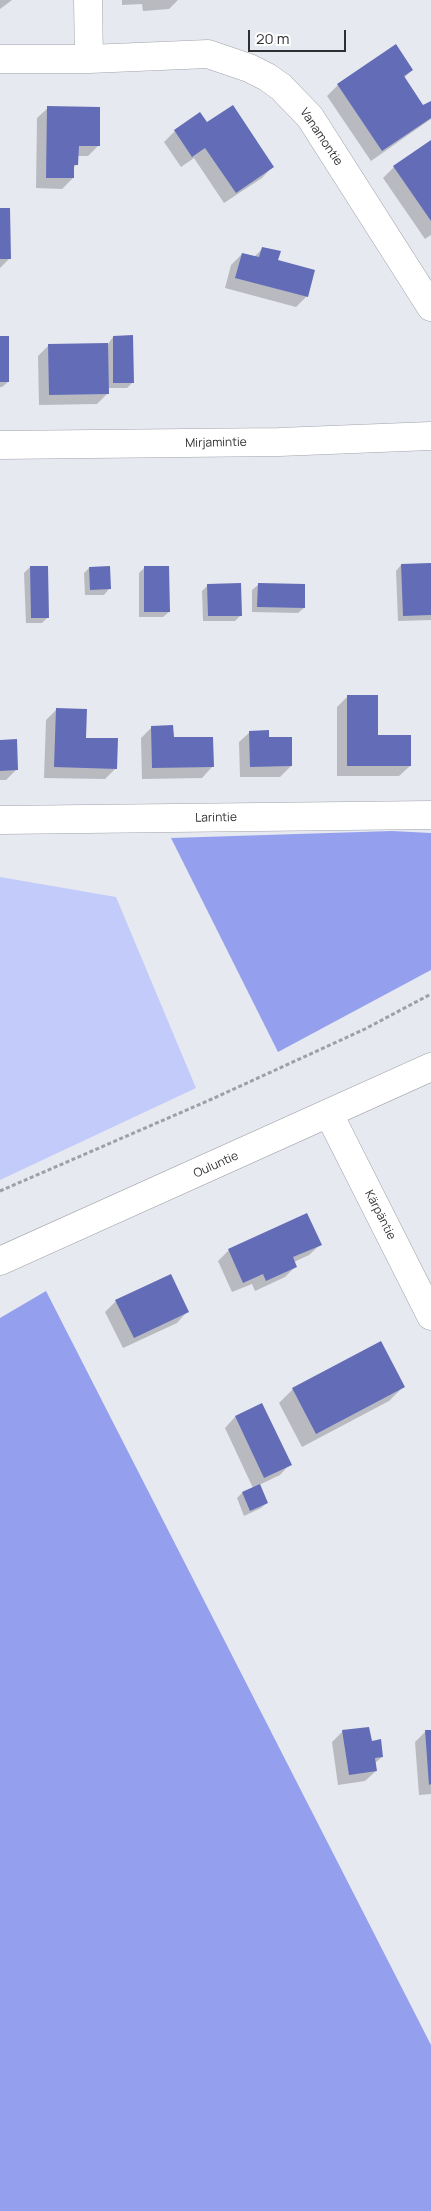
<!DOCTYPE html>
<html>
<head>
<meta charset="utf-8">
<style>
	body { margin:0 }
	#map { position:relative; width:431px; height:2211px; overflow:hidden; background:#e7e9f1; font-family:Manrope,sans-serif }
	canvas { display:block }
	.scale { position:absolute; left:248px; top:30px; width:98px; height:22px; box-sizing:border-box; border:2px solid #2f2f32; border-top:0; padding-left:6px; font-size:15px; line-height:18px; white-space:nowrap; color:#2f2f32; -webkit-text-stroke:4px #fff; paint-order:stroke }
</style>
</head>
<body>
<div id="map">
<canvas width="431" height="2211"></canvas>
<div class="scale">20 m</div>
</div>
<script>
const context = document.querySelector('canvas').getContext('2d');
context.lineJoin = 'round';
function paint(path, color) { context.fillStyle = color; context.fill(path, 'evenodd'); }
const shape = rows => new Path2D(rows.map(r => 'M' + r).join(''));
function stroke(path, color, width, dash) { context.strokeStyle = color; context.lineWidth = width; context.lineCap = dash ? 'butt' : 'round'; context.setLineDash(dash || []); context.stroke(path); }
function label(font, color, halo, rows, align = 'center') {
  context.font = font + ' Manrope,sans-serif'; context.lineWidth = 5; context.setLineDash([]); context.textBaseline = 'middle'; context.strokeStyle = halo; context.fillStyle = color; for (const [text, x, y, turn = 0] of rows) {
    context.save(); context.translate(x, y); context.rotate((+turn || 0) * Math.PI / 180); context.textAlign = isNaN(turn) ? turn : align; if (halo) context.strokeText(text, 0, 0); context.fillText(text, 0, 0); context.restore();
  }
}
const green = shape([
	[0,877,116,897,196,1088,0,1180]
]);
const forest = shape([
	[392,831,431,833,431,970,278,1052,171,838],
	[46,1291,431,2045,431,2211,0,2211,0,1318]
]);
const shadow = shape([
	[0,0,12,0,0,9],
	[122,0,178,0,169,9,143,11,142,4,122,5],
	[396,46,412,70,404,78,423,106,431,104,431,119,371,161,327,96,338,85],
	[48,108,98,146,88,156,77,156,77,164,73,168,73,178,62,189,36,188,37,118],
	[207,124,272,167,262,178,224,203,194,158,181,167,164,142,175,131],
	[431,142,431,235,425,239,383,178,394,167],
	[0,209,10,258,0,268],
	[263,248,307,296,296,307,225,288,231,265,242,254,254,257],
	[0,337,8,382,2,387,0,387],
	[113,337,133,382,127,388,108,388,108,393,97,404,39,405,38,356,49,345,108,344],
	[431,564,431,620,398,621,396,571,401,565],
	[30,567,48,617,42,623,26,623,24,573],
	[145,567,169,612,163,617,139,617,139,573],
	[89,568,109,589,104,595,85,595,84,573],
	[258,585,304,608,298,613,252,612,252,590],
	[207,586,241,615,235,621,203,621,202,591],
	[348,696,376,736,410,766,399,776,337,776,337,707],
	[56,710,116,768,105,779,44,778,46,720],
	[152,727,212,767,202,778,142,779,141,738],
	[250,732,267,739,291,766,280,777,240,777,239,742],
	[0,741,17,769,6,780,0,780],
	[320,1245,309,1255,294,1262,296,1266,285,1277,255,1291,252,1284,232,1292,218,1261,229,1250],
	[116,1301,187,1312,177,1323,123,1348,105,1312],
	[403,1387,389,1401,302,1447,279,1403,293,1389],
	[262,1404,290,1464,280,1475,259,1485,267,1503,261,1508,244,1516,237,1498,242,1493,253,1488,225,1428,235,1417],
	[343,1731,371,1742,382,1757,374,1764,376,1771,365,1781,338,1785,332,1742],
	[431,1731,431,1794,419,1795,415,1742,425,1732]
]);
const building = shape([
	[396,44,413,70,404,76,423,105,431,101,431,118,382,151,337,84],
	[233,105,274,167,236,193,205,148,192,157,174,130,200,112,207,122],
	[47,106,100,107,100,146,79,146,78,165,74,165,74,178,46,178],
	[431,140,431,221,393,166],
	[0,208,10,208,11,259,0,259],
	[262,247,281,251,278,260,315,270,308,297,235,278,242,253,259,257],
	[133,335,134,383,113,383,113,336],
	[0,336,9,336,9,382,0,382],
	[108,343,109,394,49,395,48,344],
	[431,563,431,615,403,616,401,564],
	[30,566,48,566,49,618,31,618],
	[110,566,111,589,90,590,89,567],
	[144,566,169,566,170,612,144,612],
	[241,583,242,616,208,616,207,584],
	[258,583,305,584,305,608,257,607],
	[347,695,378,695,378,735,411,735,411,766,347,766],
	[56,708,87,709,86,738,118,738,117,769,54,767],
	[173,725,174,737,213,737,214,767,152,768,151,726],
	[269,730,269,737,292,737,292,766,250,767,249,731],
	[17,739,18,770,0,771,0,740],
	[307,1213,322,1245,293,1257,297,1267,266,1281,263,1274,243,1283,228,1249],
	[171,1274,189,1312,134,1338,115,1300],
	[381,1341,405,1387,316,1434,292,1388],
	[262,1403,292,1465,264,1478,235,1416],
	[260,1484,268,1503,250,1511,242,1492],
	[369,1727,372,1741,381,1739,383,1757,375,1758,377,1771,349,1775,342,1730],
	[425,1730,431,1730,431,1784,429,1785]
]);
const path = shape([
	[0,1191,212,1099,365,1029,431,994]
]);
const minor = shape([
	[88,0,89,59],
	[0,59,89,59,208,54,249,68,267,77,281,87,310,117,431,307],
	[0,445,279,442,431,436],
	[0,820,431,815],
	[329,1114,431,1316]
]);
const major = shape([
	[0,1261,431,1067]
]);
const streetNames = [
	["Vanamontie",321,137,56],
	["Mirjamintie",216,443,-1],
	["Larintie",216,818,-1],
	["Ouluntie",216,1165,-24],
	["Kärpäntie",380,1215,63]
];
paint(green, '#c2cbf9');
paint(forest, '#94a0ee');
paint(shadow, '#0003');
paint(building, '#636cb6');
stroke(minor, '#a1a3aa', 29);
stroke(major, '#a1a3aa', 29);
stroke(path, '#9fa0a6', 3, [4, 2.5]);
stroke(minor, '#fff', 28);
stroke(major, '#fff', 28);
label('12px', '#2f2f32', '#fff', streetNames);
</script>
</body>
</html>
